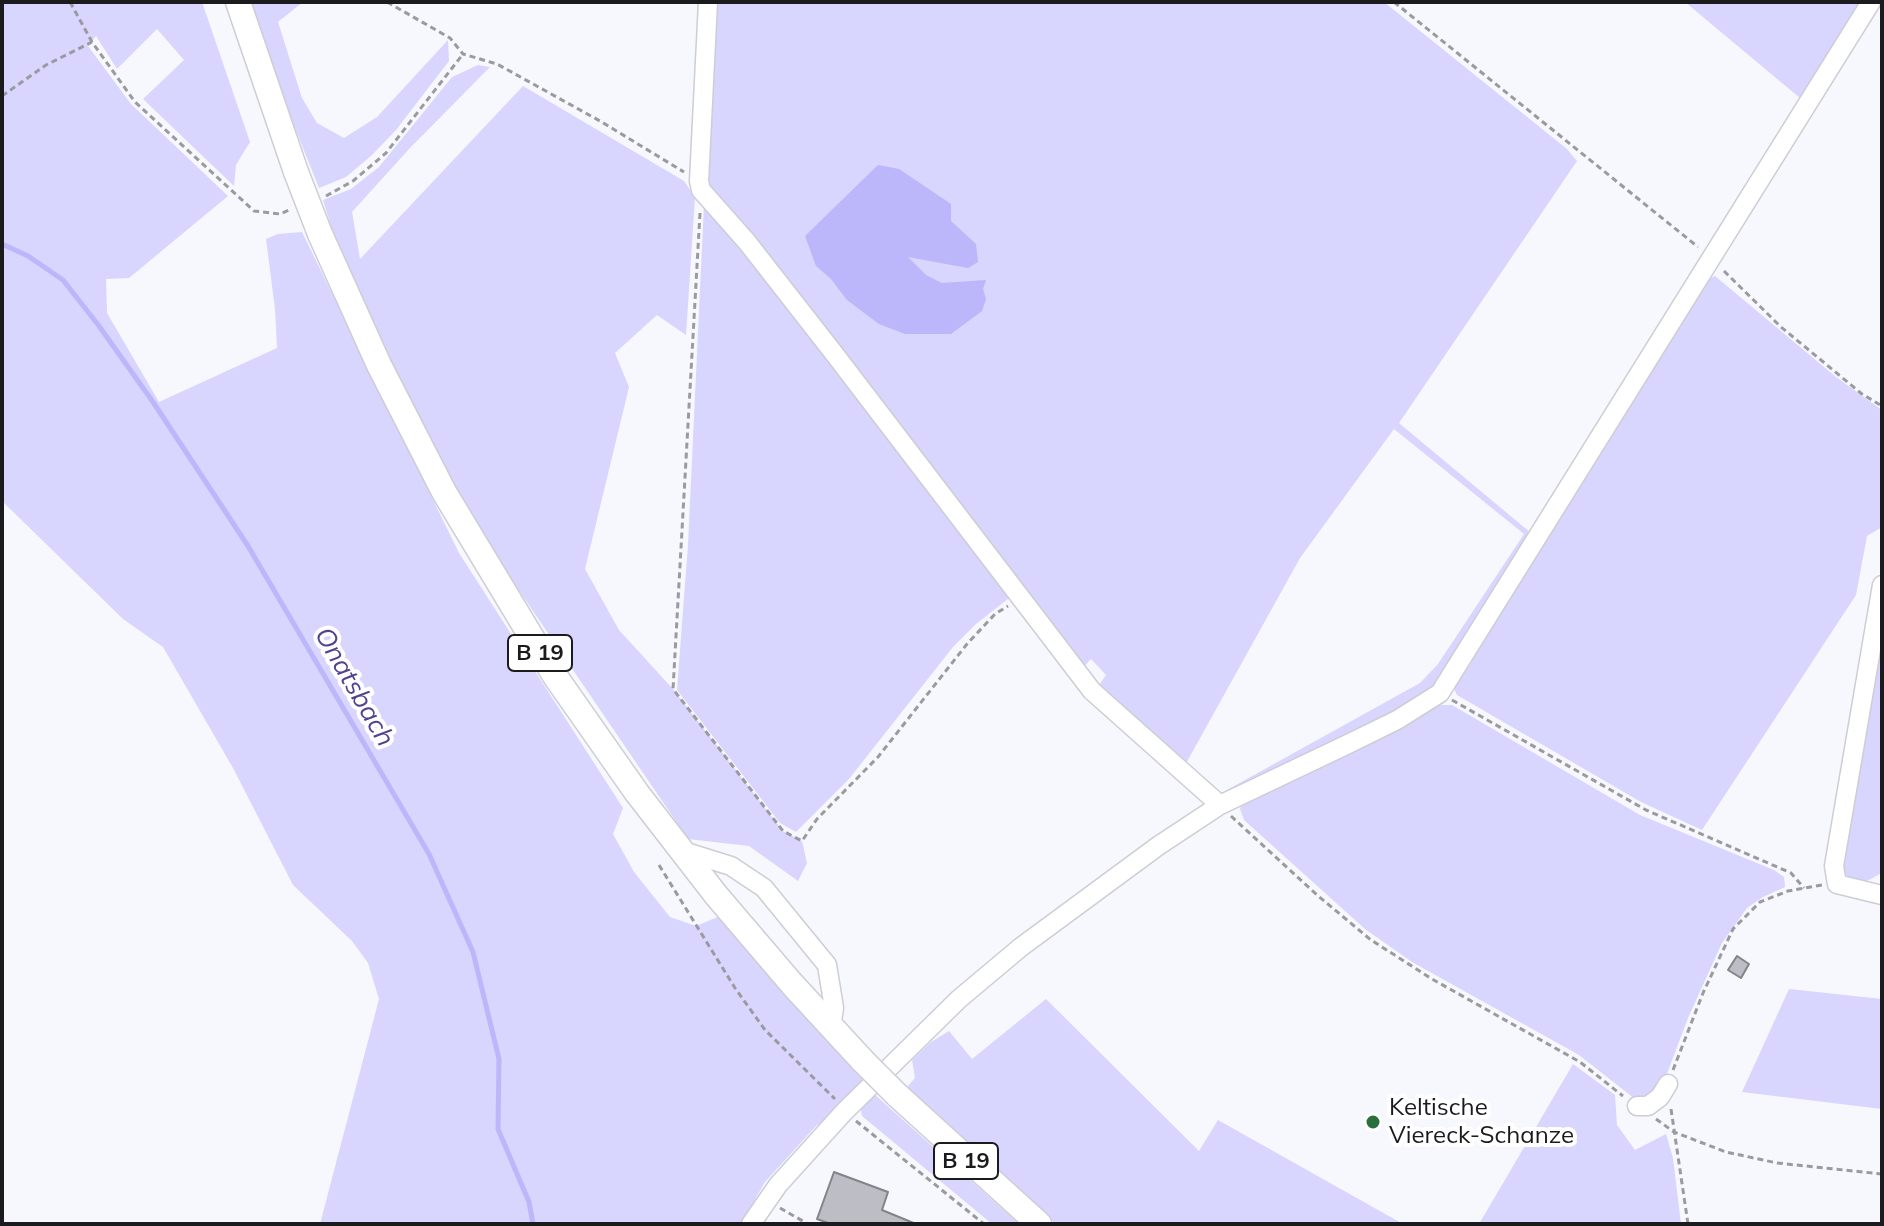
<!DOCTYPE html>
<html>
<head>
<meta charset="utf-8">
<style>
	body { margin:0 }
	#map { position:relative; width:1884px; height:1226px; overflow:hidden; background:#f7f7fe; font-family:Mulish,sans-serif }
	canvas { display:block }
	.frame { position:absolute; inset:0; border:4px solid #1b1b1e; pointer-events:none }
</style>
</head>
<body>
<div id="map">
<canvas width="1884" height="1226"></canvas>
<div class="frame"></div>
</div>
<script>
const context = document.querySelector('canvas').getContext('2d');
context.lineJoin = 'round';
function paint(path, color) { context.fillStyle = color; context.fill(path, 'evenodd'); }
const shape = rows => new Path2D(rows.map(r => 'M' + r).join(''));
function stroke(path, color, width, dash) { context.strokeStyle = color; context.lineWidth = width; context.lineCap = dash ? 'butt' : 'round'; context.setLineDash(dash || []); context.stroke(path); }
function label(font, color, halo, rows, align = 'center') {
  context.font = font + ' Mulish,sans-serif'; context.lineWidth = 8; context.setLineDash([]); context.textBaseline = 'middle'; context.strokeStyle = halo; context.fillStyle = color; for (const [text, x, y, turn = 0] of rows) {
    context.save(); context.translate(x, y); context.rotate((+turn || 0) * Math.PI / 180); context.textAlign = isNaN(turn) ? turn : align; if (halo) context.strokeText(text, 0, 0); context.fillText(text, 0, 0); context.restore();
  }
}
const green = shape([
	[2,2,202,2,250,142,236,165,234,186,143,99,184,60,157,29,117,69,96,36,88,46,131,104,228,196,129,278,106,279,107,313,159,402,277,348,275,309,266,239,278,234,302,232,459,553,623,808,613,834,634,872,670,917,696,926,720,916,870,1083,844,1112,817,1125,765,1182,741,1224,320,1224,379,999,368,963,352,941,293,885,233,768,163,647,123,619,2,501],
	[251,2,303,2,278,22,302,98,317,123,344,138,377,117,448,40,449,61,396,130,372,155,346,177,319,188,293,123],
	[712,2,1384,2,1567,149,1577,161,1399,423,1531,533,1442,677,1421,698,1230,795,1218,795,1420,683,1438,664,1524,534,1394,429,1300,558,1184,767,1097,688,1106,675,1091,659,1081,670,704,183],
	[1685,2,1861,2,1800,98],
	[478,65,490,67,410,148,352,212,360,259,523,86,684,181,695,197,686,335,657,315,615,353,629,387,585,569,619,630,673,689,783,831,802,841,807,863,798,881,749,846,688,839,484,539,413,408,364,310,335,239,323,200,351,189,379,167,452,77],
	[704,204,908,457,1013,595,976,624,953,647,849,779,796,832,780,823,677,690,688,545],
	[1715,276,1836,377,1882,410,1882,527,1867,536,1856,595,1702,830,1641,802,1457,695,1453,687,1472,662,1474,646,1704,281],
	[1882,611,1882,873,1865,882,1848,878,1839,859],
	[1431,705,1452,705,1640,815,1774,870,1784,877,1785,887,1763,897,1747,908,1722,943,1688,1018,1665,1079,1654,1096,1635,1099,1579,1055,1412,962,1365,929,1244,820,1240,809,1244,800],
	[1789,989,1882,999,1882,1109,1742,1092],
	[1046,999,1199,1151,1218,1120,1403,1224,1056,1224,1001,1178,907,1087,915,1078,912,1060,931,1042,949,1031,972,1059],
	[1573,1064,1615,1095,1617,1125,1635,1150,1666,1134,1673,1158,1681,1224,1479,1224],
	[873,1093,1019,1224,992,1224,862,1116,860,1105]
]);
const water = shape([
	[878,165,899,169,951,204,951,221,976,244,978,262,968,268,908,257,926,275,942,283,986,280,983,289,986,299,982,311,951,334,905,334,879,324,847,300,831,279,816,266,805,236]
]);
const stream = shape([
	[2,244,28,256,63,280,99,326,153,402,248,546,429,854,473,952,499,1059,498,1129,529,1202,533,1224]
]);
const building = shape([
	[1737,956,1749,964,1741,978,1728,970,1737,956],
	[834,1172,888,1192,882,1210,916,1224,831,1224,817,1219,834,1172]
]);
const path = shape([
	[70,2,92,42,135,102,254,211,280,214,289,210],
	[387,2,450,38,463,54,497,64,600,121,684,172],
	[1394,2,1698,247],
	[2,96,46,65,92,42],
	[326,196,353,181,386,153,463,54],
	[700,213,673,689,783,831,802,841,817,819,878,757,967,644,995,614,1008,606],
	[1724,271,1781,327,1862,394,1882,406],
	[1452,700,1646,810,1791,873,1804,888],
	[1231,816,1317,895,1371,940,1432,979,1580,1062,1623,1096],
	[659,865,735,988,765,1030,835,1099],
	[1673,1070,1703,993,1733,929,1760,902,1788,891,1822,885],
	[1671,1109,1688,1224],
	[1656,1119,1674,1132,1726,1152,1777,1163,1882,1174],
	[856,1121,984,1224],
	[780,1208,808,1224]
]);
const minor = shape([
	[708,2,699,181,701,190,747,242,836,356,1092,691,1220,805],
	[1882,585,1834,866,1837,884,1882,895],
	[680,850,731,866,764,888,827,965,834,1008,831,1028],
	[1637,1106,1648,1106,1660,1097,1668,1084],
	[751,1224,778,1185,844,1112,959,999,1021,947,1158,846,1220,805,1346,745,1397,720,1440,693,1871,2]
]);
const major = shape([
	[238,2,296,172],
	[320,234,379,365,444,492,555,676,637,793,716,895,792,984,863,1061],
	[897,1095,1039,1224]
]);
const majorBridge = shape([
	[296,172,320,234],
	[863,1061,897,1095]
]);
const markers = [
	[1373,1122,8,"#2a703c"]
];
const shields = [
	[540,653,64],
	[966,1161,64]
];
const shieldNames = [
	["B 19",540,653],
	["B 19",966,1161]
];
const poiNames = [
	["Keltische",1389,1108],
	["Viereck-Schanze",1389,1136]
];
const waterNames = [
	["Onatsbach",354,687,60]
];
paint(green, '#d8d5fe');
paint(water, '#bcb6fa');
stroke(stream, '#bcb6fa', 5);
paint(building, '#bdbdc5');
stroke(building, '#83838a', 2);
stroke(minor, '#cdcdd5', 21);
stroke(major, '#cdcdd5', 27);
stroke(path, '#9a9a9f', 3, [6, 4]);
stroke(minor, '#fff', 18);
stroke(major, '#fff', 24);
stroke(majorBridge, '#cdcdd5', 27, []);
stroke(majorBridge, '#fff', 24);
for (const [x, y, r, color] of markers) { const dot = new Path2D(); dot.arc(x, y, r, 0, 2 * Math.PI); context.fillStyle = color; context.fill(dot); stroke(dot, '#fff', 3); }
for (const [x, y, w] of shields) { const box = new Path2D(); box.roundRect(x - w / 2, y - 18, w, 36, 6); context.fillStyle = '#fff'; context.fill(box); stroke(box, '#1b1b1e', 2); }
label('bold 22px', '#1b1b1e', null, shieldNames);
label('24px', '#1b1b1e', '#fff', poiNames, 'left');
label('italic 26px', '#514292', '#fff', waterNames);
</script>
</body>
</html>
